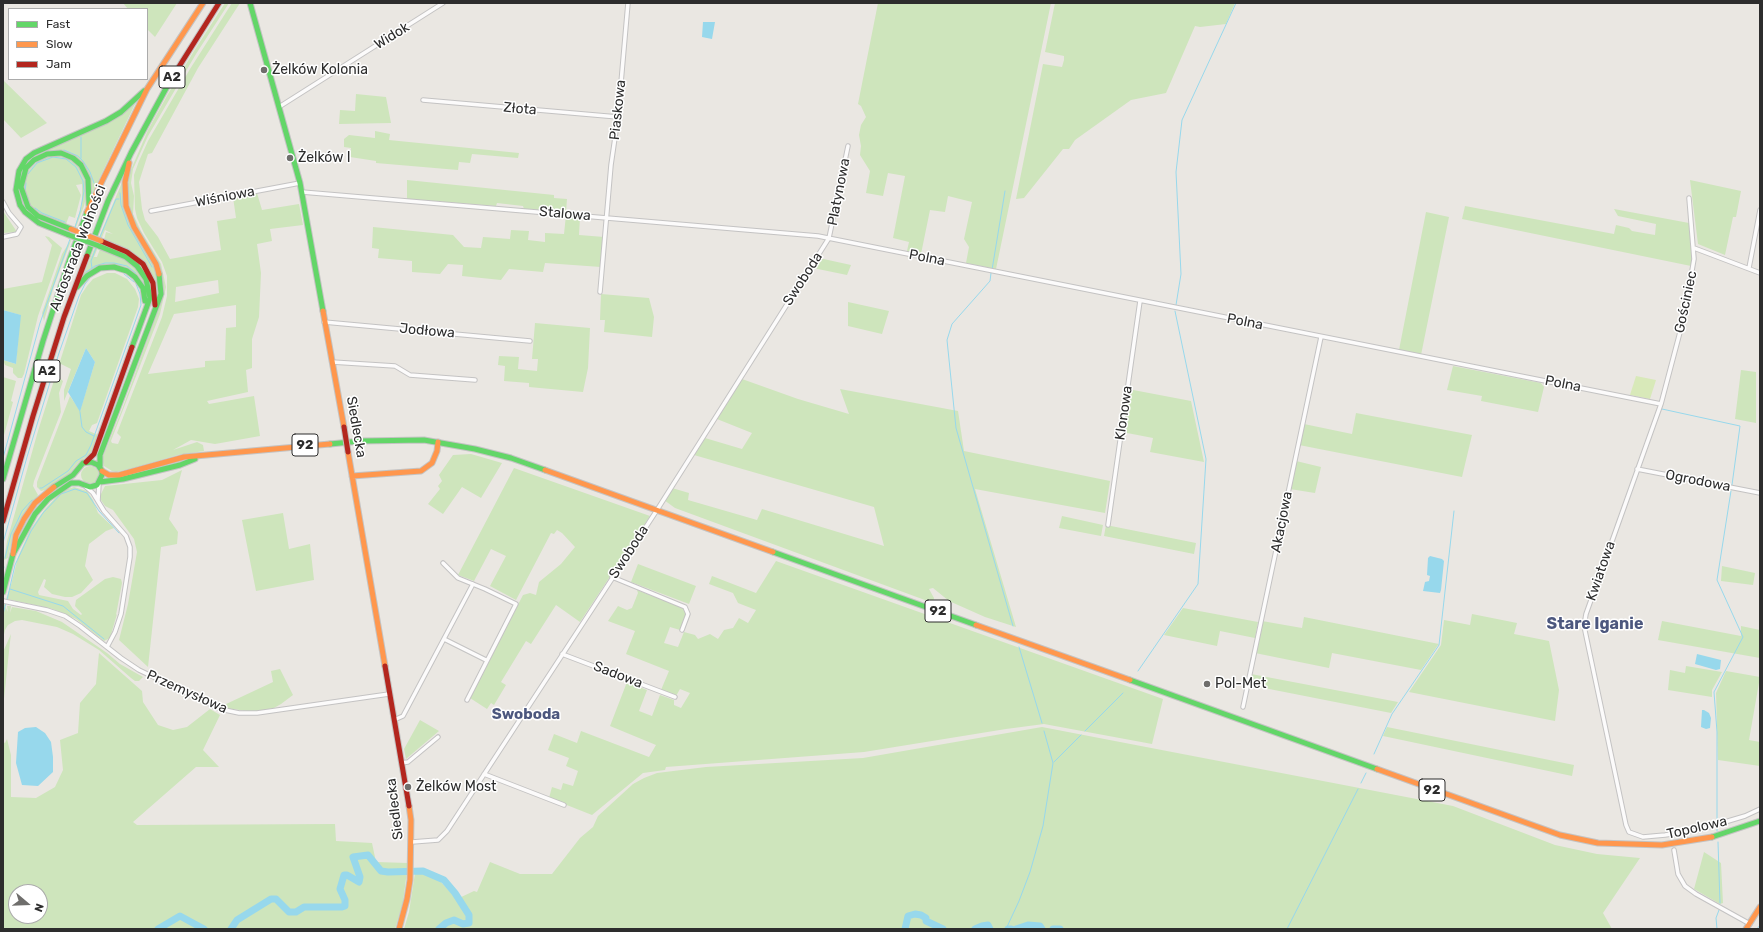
<!DOCTYPE html>
<html>
<head>
<meta charset="utf-8">
<style>
	body { margin:0 }
	#map { position:relative; width:1763px; height:932px; overflow:hidden; background:#eae7e2; font-family:Rubik,sans-serif }
	canvas { display:block }
	.frame { position:absolute; inset:0; border:4px solid #2d2d2d; pointer-events:none }
	.legend { position:absolute; left:8px; top:8px; width:140px; height:72px; box-sizing:border-box; background:#fff; border:1px solid #ababab; margin:0; padding:5px 7px; list-style:none; font-size:12px; color:#2d2d2d }
	.legend li { display:flex; align-items:center; gap:8px; height:20px }
	.legend b { width:20px; border:1px solid #ababab }
	.north { position:absolute; left:8px; top:884px; width:40px; height:40px; box-sizing:border-box; background:#fff; border:1px solid #ababab; border-radius:50%; rotate:109deg; font-size:11px; font-weight:700; line-height:16px; text-align:center; color:#2d2d2d }
	.north::after { content:''; display:block; margin:auto; width:14px; height:18px; background:#6f6e6c; clip-path:polygon(50% 0,100% 100%,50% 72%,0 100%) }
</style>
</head>
<body>
<div id="map">
<canvas width="1763" height="932"></canvas>
<div class="frame"></div>
<ul class="legend">
<li><b style="height:5px;background:#63d668"></b>Fast</li>
<li><b style="height:5px;background:#ff974d"></b>Slow</li>
<li><b style="height:5px;background:#b3261e"></b>Jam</li>
</ul>
<div class="north">N</div>
</div>
<script>
const context = document.querySelector('canvas').getContext('2d');
context.lineJoin = 'round';
function paint(path, color) { context.fillStyle = color; context.fill(path, 'evenodd'); }
const shape = rows => new Path2D(rows.map(r => 'M' + r).join(''));
function stroke(path, color, width, dash) { context.strokeStyle = color; context.lineWidth = width; context.lineCap = dash ? 'butt' : 'round'; context.setLineDash(dash || []); context.stroke(path); }
function label(font, color, halo, rows, align = 'center') {
  context.font = font + ' Rubik,sans-serif'; context.lineWidth = 3; context.setLineDash([]); context.textBaseline = 'middle'; context.strokeStyle = halo; context.fillStyle = color; for (const [text, x, y, turn = 0] of rows) {
    context.save(); context.translate(x, y); context.rotate((+turn || 0) * Math.PI / 180); context.textAlign = isNaN(turn) ? turn : align; if (halo) context.strokeText(text, 0, 0); context.fillText(text, 0, 0); context.restore();
  }
}
const green = shape([
	[123,3,177,3,155,37,147,29,147,9,128,9],
	[225,3,229,3,196,54,148,136,133,169,131,183,134,196,133,214,141,231,161,264,166,287,160,314,111,441,112,443,118,444,121,437,117,433,162,317,167,296,167,276,162,262,144,233,137,218,135,209,134,175,139,161,148,141,190,69,232,3,240,3,198,68,152,153,148,154,139,182,142,209,145,220,158,237,170,259,221,250,217,221,236,218,233,197,257,193,262,210,299,204,303,225,270,229,272,241,257,244,261,273,259,317,252,339,252,368,246,370,248,392,207,401,209,404,254,396,260,436,215,444,191,440,173,450,197,442,203,445,204,451,178,455,133,468,116,472,112,471,104,466,102,459,123,407,164,294,161,270,157,260,136,226,130,209,127,191,130,172,148,130,168,94,194,51],
	[218,280,219,293,175,302,176,287],
	[236,305,236,327,226,328,225,360,205,361,205,367,148,374,174,314],
	[878,3,1051,3,996,269,966,263,969,247,964,239,972,202,948,196,945,212,930,210,921,254,907,251,909,242,893,238,905,176,888,173,883,196,866,193,870,171,860,155,861,146,859,135,861,125,866,117,861,106,858,104],
	[1055,3,1235,3,1226,24,1200,27,1195,26,1166,93,1131,100,1075,140,1069,149,1063,149,1024,198,1016,199,1043,64,1062,67,1064,60,1064,56,1045,52],
	[3,80,47,123,21,138,3,119],
	[356,94,386,97,391,123,339,124,340,110,355,111],
	[136,102,91,196,78,159,41,153,31,158],
	[375,131,390,134,389,140,519,153,518,158,472,154,470,163,459,162,458,170,376,163,376,161,350,157,351,148,344,147,344,139,349,135,375,138],
	[56,155,69,159,79,167,86,183,86,197,84,206,54,286,44,321,42,313,62,254,70,241,82,204,82,184,76,185,81,195,75,218,69,216,66,224,41,215,29,204,23,187,29,170,41,158],
	[125,175,123,194,157,274,157,297,155,282,104,240,106,232,113,234,105,230,94,257,97,257,100,249,125,260,140,273,145,285,144,287,116,265,82,278],
	[407,180,554,195,554,198,567,199,566,212,524,209,523,206,497,203,496,206,407,199],
	[1690,180,1741,191,1736,217,1733,217,1725,255,1698,244],
	[1465,206,1614,234,1616,225,1629,228,1632,231,1655,235,1656,224,1618,216,1614,209,1689,223,1693,256,1691,266,1462,219],
	[3,211,17,232,3,233],
	[1426,212,1449,217,1421,355,1399,350],
	[566,215,580,217,579,235,604,237,601,267,545,263,543,272,509,269,501,280,462,276,463,265,448,264,440,274,412,272,412,261,378,258,379,249,372,248,373,227,453,235,464,247,481,248,483,237,510,239,511,230,529,231,528,240,545,242,545,233,564,234],
	[45,236,49,237,62,248,38,316,24,374,22,378,18,378,13,373,13,368,5,365,3,360,16,364,20,315,3,310,3,289,42,282,52,245],
	[819,258,851,265,847,275,813,268],
	[107,273,115,273,127,279,135,289,139,299,138,307,97,423,92,425,89,431,98,435,90,454,78,463,70,473,45,490,41,491,37,487,37,482,70,396,80,411,95,362,86,348,64,401,64,390,71,369,61,364,56,375,63,381,59,393,61,412,34,481,33,486,38,495,13,536,8,558,4,560,7,541,38,431,81,295,87,286,93,279],
	[601,294,649,298,654,317,652,337,604,332,605,320,600,320],
	[848,302,889,311,882,334,848,326],
	[535,323,590,328,588,368,583,392,529,387,529,383,504,381,505,366,498,365,499,356,519,357,518,369,537,371,538,359,532,359],
	[1453,366,1541,383,1544,387,1538,412,1481,401,1482,396,1447,390],
	[1741,370,1756,372,1756,423,1735,419],
	[3,377,16,381,11,401,13,402,3,439],
	[742,379,798,399,849,414,840,389,958,411,964,451,1110,481,1105,513,975,489,1016,627,985,617,949,601,933,588,929,589,934,598,933,603,675,508,664,500,672,488,689,493,688,500,757,520,762,509,884,546,874,507,694,455,705,438,742,449,752,433,717,419],
	[1128,389,1191,401,1204,462,1150,452,1153,438,1122,432],
	[1356,413,1472,435,1462,477,1299,445,1304,424,1352,434],
	[471,454,502,463,481,498,462,487,443,514,428,504,440,489,438,486,442,481,439,475,453,455],
	[1296,461,1321,467,1315,493,1290,489],
	'81 475a9 9 0 1 1 18 0a9 9 0 1 1-18 0Z',
	[514,468,650,516,580,622,556,605,531,644,526,641,501,682,506,685,494,705,491,703,487,709,470,698,523,595,530,593,536,595,539,582,561,564,575,547,562,533,557,530,554,534,551,533,516,600,490,586,506,556,491,549,474,581,458,575],
	[182,470,169,519,178,532,177,544,161,547,148,667,119,640,128,604,137,552,134,539,113,510,105,506,101,500,101,494,105,486,162,480],
	[74,487,87,491,93,500,98,513,114,528,106,531,89,544,85,566,93,580,81,593,72,597,65,597,52,594,44,587,46,580,44,579,38,592,39,595,68,601,73,609,81,615,82,614,75,606,76,600,105,579,113,577,121,579,122,583,116,615,117,614,110,638,104,641,76,619,53,609,7,599,5,606,8,612,7,606,11,606,10,613,12,607,36,611,62,622,107,653,120,664,143,677,139,681,135,681,131,678,99,650,73,634,57,627,22,620,15,621,8,625,5,630,3,639,3,608,11,585,18,557,30,530,45,509,62,491],
	[283,513,289,549,310,544,314,580,256,591,242,520],
	[1062,516,1103,525,1101,536,1059,528],
	[1106,525,1196,543,1194,554,1104,536],
	[776,561,1163,699,1152,744,1044,724,1006,729,864,752,666,767,665,770,643,773,592,815,549,798,552,787,561,790,563,783,573,786,578,771,566,766,569,758,548,750,554,734,577,743,581,731,649,757,656,745,610,726,627,682,647,690,639,711,652,716,660,695,674,700,674,705,681,708,690,693,680,689,676,696,661,690,669,671,626,654,635,631,608,621,618,606,627,610,632,608,638,593,637,590,686,609,687,612,680,630,670,627,664,643,678,647,684,632,695,635,698,639,710,634,718,639,724,630,733,628,739,618,748,623,756,610,738,603,733,593,709,584,712,576,756,593],
	[638,564,696,586,689,604,631,582],
	[1722,566,1755,573,1753,585,1721,581],
	[1183,608,1258,622,1255,638,1220,631,1217,646,1164,635],
	[1472,614,1517,623,1514,634,1549,641,1559,690,1555,721,1409,692,1441,645,1444,620,1470,625],
	[1304,617,1439,644,1438,645,1421,670,1332,653,1329,668,1255,653,1262,621,1302,628],
	[1662,621,1741,636,1741,626,1760,630,1760,658,1658,640],
	[11,634,10,642,3,708,3,652],
	[99,653,142,691,143,702,158,725,173,730,187,727,210,709,220,715,203,750,219,767,196,767,133,822,137,825,335,824,336,841,372,843,376,862,408,863,403,902,395,929,3,929,3,742,5,743,7,739,11,755,11,797,36,798,55,787,63,770,60,740,78,733,80,703,96,684],
	[16,892,40,892,40,916,16,916],
	[1686,666,1722,672,1712,690,1712,697,1668,690,1670,670,1685,673],
	[280,669,293,695,281,704,274,708,260,711,247,711,225,708,224,705,273,682,271,671],
	[1726,671,1760,677,1749,740,1760,742,1760,766,1718,760,1716,693],
	[1251,674,1398,702,1391,713,1249,685],
	[420,720,439,731,406,759,404,749],
	[1042,727,1453,806,1555,845,1597,854,1640,858,1603,913,1612,929,404,929,409,912,415,873,428,874,439,880,457,899,474,891,477,892,490,862,520,874,552,874,580,838,593,827,598,816,633,784,644,778,657,773,706,767,863,758],
	[1387,727,1574,765,1572,776,1383,736],
	[1704,852,1721,863,1723,903,1720,904,1694,889]
]);
const pitch = shape([
	[1636,376,1656,380,1650,399,1630,395]
]);
const water = shape([
	[703,22,715,22,712,39,702,37],
	[3,310,21,315,16,364,3,360],
	[86,348,95,362,80,412,68,392],
	[1430,556,1442,559,1444,561,1441,590,1440,593,1423,591,1425,582,1429,581,1430,576,1427,575,1428,558],
	[1697,654,1721,660,1720,669,1716,670,1695,664],
	[1702,710,1704,710,1709,713,1711,718,1710,728,1706,729,1701,727],
	[36,727,45,733,51,742,53,757,53,772,38,786,22,785,16,763,18,732,25,728]
]);
const stream = shape([
	[81,137,81,158],
	[64,150,78,156,83,161,90,172,94,183],
	[28,174,37,163,53,157,66,159,76,167,83,181,84,191,80,212,75,227],
	[26,183,25,192,28,198],
	[120,193,121,205,128,225,152,267],
	[35,208,42,213,65,222],
	[100,237,116,199,119,199],
	[92,268,91,261,96,248],
	[992,270,1005,191],
	[86,272,95,266,105,263,114,263,127,266,136,273],
	[991,273,990,281,952,324,947,340,956,428,1013,626],
	[124,274,134,282],
	[1176,305,1181,274,1176,172,1182,120,1236,3],
	[1662,409,1740,426,1732,485],
	[80,412,82,427,86,432,94,436],
	[3,458,40,323,70,239],
	[40,488,42,488,68,471,76,461,86,455,91,445,141,305,140,294,136,284],
	[3,543,27,457,59,353,79,296,85,284,90,278],
	[5,558,11,534,16,524,22,511,32,500],
	[3,571,4,567],
	[10,589,63,606,104,639],
	[7,600,15,565,31,531,43,513,61,494,75,489,87,493,99,511,119,533],
	[3,614,6,603],
	[1019,647,1042,723],
	[1138,671,1198,584,1206,459,1175,311],
	[1085,731,1123,693],
	[1374,754,1392,714,1439,645,1454,511],
	[1054,762,1081,735],
	[1361,783,1366,773],
	[1717,821,1717,732,1714,692,1743,637,1717,580,1731,491],
	[1717,828,1717,831],
	[1718,842,1720,903],
	[1006,929,1019,901,1030,872,1043,826,1053,763,1044,731],
	[1287,929,1358,789],
	[1717,929,1716,918,1719,910],
	[1757,929,1760,925]
]);
const river = shape([
	[158,929,180,916,204,929],
	[231,929,237,920,271,899,276,899,289,912,296,912,304,907,342,907,345,906,345,900,340,889,344,875,347,875,359,882,360,877,353,857,368,855,381,871,388,872,423,871,444,880,455,893,469,915,469,923,463,924,454,920,446,923,439,929],
	[905,929,908,916,915,914,921,915,926,918,926,921,943,929],
	[975,929,982,926,988,925,990,929],
	[1008,929,1011,929],
	[1016,929,1028,925,1040,926,1042,929],
	[1053,929,1060,929]
]);
const street = shape([
	[423,100,618,117],
	[279,107,443,3],
	[302,192,818,236,1661,404],
	[1689,198,1694,259,1684,317,1661,404,1586,614,1584,626,1626,825,1629,832,1643,837,1665,835,1698,830,1745,816,1760,809],
	[3,202,9,213,21,227,17,234,3,237],
	[151,211,300,183],
	[1694,248,1760,273],
	[1749,268,1760,210],
	[600,292,611,165,618,117,628,3],
	[324,322,530,341],
	[332,362,395,366,410,375,475,380],
	[1637,469,1760,493],
	[86,487,93,493,104,511,126,536,130,547,130,557,121,614,115,632,107,647],
	[98,501,99,483],
	[1108,525,1140,301],
	[443,563,458,578,485,589,516,604,467,700],
	[612,577,685,607,688,614,682,630],
	[3,601,47,610,65,616,80,626,121,658,139,670,220,709,239,713,257,713,389,694],
	[444,639,486,660],
	[562,654,675,697],
	[1243,707,1321,337],
	[394,720,403,716,473,584],
	[401,763,408,762,438,737],
	[484,774,564,805],
	[412,842,438,840,447,831,657,510,829,238,848,146],
	[1674,850,1678,874,1685,886,1696,894,1750,924]
]);
const fast = shape([
	[250,3,300,183,323,311],
	[71,229,38,216,28,207,21,187,26,168,34,160,47,154,61,153,73,158,81,165,88,179,89,205],
	[69,235,39,223,25,212,20,205,16,190,19,171,26,159,34,153,106,121,121,112,144,91],
	[99,246,126,257,137,266,146,279,150,298,132,347],
	[87,256,108,201,131,153,170,81],
	[77,287,87,276,100,268,114,267,127,271,135,277,143,288,145,301],
	[330,444,361,441,424,440,475,449,511,458,545,470],
	[100,466,100,455,161,294,159,274],
	[3,479,43,341,68,264,87,212],
	[100,482,123,479,180,465,195,459],
	[773,552,976,625],
	[3,592,13,554,35,514,48,499,71,483,79,483,90,487,97,485,102,475,102,471,98,465,91,462,83,463,73,475,54,487],
	[1130,680,1377,769],
	[1712,837,1760,821]
]);
const slow = shape([
	[129,163,125,182,126,206,134,227,156,264,159,274],
	[87,212,147,89,203,3],
	[323,311,344,427],
	[348,452,385,666],
	[545,470,773,552],
	[102,471,109,475,119,475,184,457,330,444],
	[352,476,421,471,432,463,437,451,438,442],
	[13,554,16,535,24,519,35,503,54,487],
	[976,625,1130,680],
	[1377,769,1560,835,1598,843,1662,845,1712,837],
	[399,929,407,899,410,880,411,820,409,806],
	[1746,929,1760,907]
]);
const jam = shape([
	[170,81,219,3],
	[101,241,127,252,143,264,153,283,155,305],
	[86,462,94,454,132,347],
	[3,521,33,416,64,317,87,256],
	[385,666,409,806]
]);
const fastBridge = shape([
	[69,235,99,246]
]);
const slowBridge = shape([
	[71,229,101,241]
]);
const jamBridge = shape([
	[344,427,348,452]
]);
const markers = [
	[264,70,4,"#6f6e6c"],
	[290,158,4,"#6f6e6c"],
	[1207,684,4,"#6f6e6c"],
	[408,787,4,"#6f6e6c"]
];
const shields = [
	[172,77,26],
	[47,371,26],
	[305,445,26],
	[938,611,26],
	[1432,790,26]
];
const shieldNames = [
	["A2",172,77],
	["A2",47,371],
	["92",305,445],
	["92",938,611],
	["92",1432,790]
];
const streetNames = [
	["Widok",392,36,-32],
	["Złota",520,109,5],
	["Piaskowa",618,110,-84],
	["Platynowa",839,192,-79],
	["Wiśniowa",225,197,-11],
	["Stalowa",565,214,5],
	["Autostrada Wolności",78,248,-69],
	["Polna",927,258,11],
	["Swoboda",803,279,-57],
	["Gościniec",1686,302,-78],
	["Polna",1245,322,11],
	["Jodłowa",427,331,5],
	["Polna",1563,384,11],
	["Klonowa",1124,413,-82],
	["Siedlecka",356,427,80],
	["Ogrodowa",1698,481,11],
	["Akacjowa",1282,522,-79],
	["Swoboda",629,552,-57],
	["Kwiatowa",1601,571,-71],
	["Sadowa",618,675,21],
	["Przemysłowa",187,692,24],
	["Siedlecka",395,809,-97],
	["Topolowa",1697,828,-13]
];
const poiNames = [
	["Żelków Kolonia",272,70],
	["Żelków I",298,158],
	["Pol-Met",1215,684],
	["Żelków Most",416,787]
];
const neighbourhoodNames = [
	["Swoboda",526,715]
];
const quarterNames = [
	["Stare Iganie",1595,624]
];
paint(green, '#cee5bc');
paint(pitch, '#d8e9b9');
paint(water, '#97d8ec');
stroke(stream, '#97d8ec', 1);
stroke(river, '#97d8ec', 7);
stroke(street, '#c4c3c3', 5.5);
stroke(fast, '#c4c3c3', 7);
stroke(slow, '#c4c3c3', 7);
stroke(jam, '#c4c3c3', 7);
stroke(street, '#fcfbfb', 3.5);
stroke(fast, '#63d668', 5);
stroke(slow, '#ff974d', 5);
stroke(jam, '#b3261e', 5);
stroke(fastBridge, '#c4c3c3', 7, []);
stroke(slowBridge, '#c4c3c3', 7, []);
stroke(jamBridge, '#c4c3c3', 7, []);
stroke(fastBridge, '#63d668', 5);
stroke(slowBridge, '#ff974d', 5);
stroke(jamBridge, '#b3261e', 5);
for (const [x, y, r, color] of markers) { const dot = new Path2D(); dot.arc(x, y, r, 0, 2 * Math.PI); context.fillStyle = color; context.fill(dot); stroke(dot, '#fff', 1.5); }
for (const [x, y, w] of shields) { const box = new Path2D(); box.roundRect(x - w / 2, y - 11, w, 22, 3); context.fillStyle = '#fff'; context.fill(box); stroke(box, '#2d2d2d', 1); }
label('bold 13px', '#2d2d2d', null, shieldNames);
label('14px', '#2d2d2d', '#fff', streetNames);
label('14px', '#2d2d2d', '#fff', poiNames, 'left');
label('bold 15px', '#4c577e', '#fff', neighbourhoodNames);
label('bold 16px', '#4c577e', '#fff', quarterNames);
</script>
</body>
</html>
